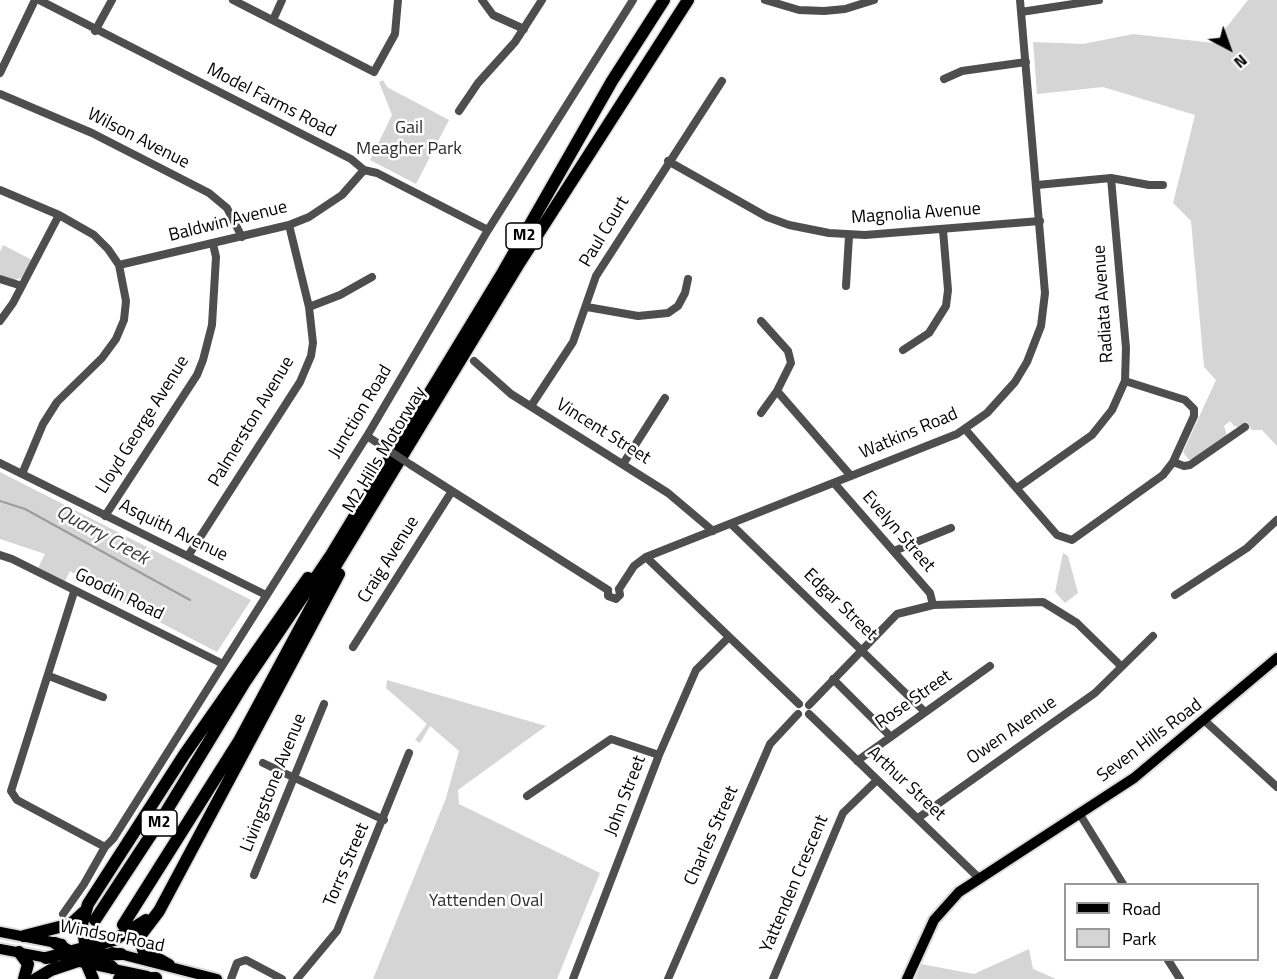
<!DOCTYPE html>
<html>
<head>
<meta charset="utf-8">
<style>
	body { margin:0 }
	#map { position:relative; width:1277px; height:979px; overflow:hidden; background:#fff; font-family:"Titillium Web",sans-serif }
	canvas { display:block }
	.legend { position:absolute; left:1064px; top:883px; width:195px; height:78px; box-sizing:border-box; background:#fff; border:2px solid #999; margin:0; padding:8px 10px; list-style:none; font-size:18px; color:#000 }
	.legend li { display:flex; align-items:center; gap:12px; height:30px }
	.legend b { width:30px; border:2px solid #999 }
	.north { position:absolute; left:1199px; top:18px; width:60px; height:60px; -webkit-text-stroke:4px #fff; paint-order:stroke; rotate:139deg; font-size:16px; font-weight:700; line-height:24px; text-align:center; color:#000 }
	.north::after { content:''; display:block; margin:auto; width:21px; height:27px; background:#000; clip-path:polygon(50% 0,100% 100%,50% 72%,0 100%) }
</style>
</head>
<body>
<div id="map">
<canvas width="1277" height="979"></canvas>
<ul class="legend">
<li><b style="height:8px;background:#000"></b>Road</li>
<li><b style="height:16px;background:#d5d5d5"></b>Park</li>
</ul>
<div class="north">N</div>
</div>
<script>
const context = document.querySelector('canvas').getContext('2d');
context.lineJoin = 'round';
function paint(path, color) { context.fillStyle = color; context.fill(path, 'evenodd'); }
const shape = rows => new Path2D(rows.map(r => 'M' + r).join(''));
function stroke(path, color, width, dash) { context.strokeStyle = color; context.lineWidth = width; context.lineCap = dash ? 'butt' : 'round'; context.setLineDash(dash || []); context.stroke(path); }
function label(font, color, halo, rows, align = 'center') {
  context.font = font + ' "Titillium Web",sans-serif'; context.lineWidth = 5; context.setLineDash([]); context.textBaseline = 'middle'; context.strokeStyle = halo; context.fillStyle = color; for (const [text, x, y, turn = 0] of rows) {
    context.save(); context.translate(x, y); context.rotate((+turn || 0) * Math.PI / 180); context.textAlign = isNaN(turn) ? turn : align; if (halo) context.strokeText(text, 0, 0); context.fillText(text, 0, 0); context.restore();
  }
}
const green = shape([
	[1248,0,1277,0,1277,446,1262,430,1252,430,1246,422,1239,427,1234,426,1230,421,1224,426,1227,436,1193,459,1188,459,1183,452,1216,380,1204,367,1191,221,1173,203,1195,115,1103,87,1037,94,1033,42,1083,44,1133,34,1214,43],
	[383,80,387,87,449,120,416,184,370,160,392,115,379,82],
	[3,245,32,260,21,278,15,280,0,275,0,252],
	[0,472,251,600,217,652,98,590,70,571,65,581,38,568,45,554,0,539],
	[1063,553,1068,556,1078,593,1065,603,1055,592],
	[387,680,546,726,458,790,459,804,600,873,557,979,373,979,446,798,459,751,430,726,420,743,415,740,427,724,386,688],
	[1029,949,1033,969,1056,979,915,979,921,964,974,974]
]);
const stream = shape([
	[0,501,25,509,190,600]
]);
const minor = shape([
	[39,0,351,159,364,170,377,173,488,230],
	[233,0,374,72,395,34,398,0],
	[482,0,493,15,524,29],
	[765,0,799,10,824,11,845,9,874,0],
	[1021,12,1099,0],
	[273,20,282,0],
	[95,31,112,0],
	[0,73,35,0],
	[944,79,962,71,1026,62],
	[0,94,92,133,209,193,227,208,242,237],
	[459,111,478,83,515,42,542,0],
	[668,161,767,217,789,225,829,233,865,235,1040,221],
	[1037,185,1111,178,1149,185,1163,185],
	[0,190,59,215,94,235,108,249,119,265,126,301,124,320,116,339,102,358,57,402,43,424,22,474],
	[119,265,289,225,309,217,342,195,364,170],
	[0,279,22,286],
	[846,286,849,236],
	[309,307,340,295,372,277],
	[587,307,638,316,668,313,678,306,685,293,688,279],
	[0,321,13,303,59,215],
	[903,350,929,333,946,306,948,290,943,230],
	[474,361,511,394,668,493,713,531],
	[777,391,851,476],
	[531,406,573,342,596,276,722,81],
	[761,413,777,391,791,363,788,351,761,321],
	[965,429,1057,535,1072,540,1163,475,1173,462,1194,416,1194,409,1185,400,1125,381],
	[367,436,382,446],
	[1173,462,1184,466,1190,465,1245,427],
	[0,463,266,595],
	[623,464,665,398],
	[411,465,608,590],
	[834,483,930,593,933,605],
	[1017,488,1092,435,1112,410,1125,381,1126,348,1111,178],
	[105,516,197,375,203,360,212,325,216,257,213,244],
	[731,524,925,712],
	[894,551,951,528],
	[0,555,12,559,223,664],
	[188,556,300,382,311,356,313,343,309,307,289,225],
	[646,557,799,704],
	[619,589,634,566,646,557,957,434,987,413,1015,382,1027,362,1041,326,1045,293,1020,0],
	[608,590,608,596,616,599,620,595,619,589],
	[74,592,11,791,17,800,105,847,113,839,367,436,488,230,633,0],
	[1175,595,1247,548,1277,520],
	[353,647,452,491],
	[49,676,103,697],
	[833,679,891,737],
	[809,705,897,614,933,605,1043,602,1077,623,1121,666],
	[809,714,980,879],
	[1205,721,1277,787],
	[857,761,990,666],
	[263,763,384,820],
	[527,796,611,739,659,755],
	[1079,813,1123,884],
	[918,818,1095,693,1153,636],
	[254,875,324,704],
	[63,914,84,884,105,847],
	[1168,960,1180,979],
	[231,979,237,963,246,960,282,979],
	[297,979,337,931,409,753],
	[573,979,659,755,696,670,729,637],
	[668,979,770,744,798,714],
	[773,979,843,813,877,780]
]);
const major = shape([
	[0,932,62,944],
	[0,949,53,959],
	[112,952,217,979],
	[80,962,147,976],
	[907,979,934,920,959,892,1134,778,1277,658]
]);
const highway = shape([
	[95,920,164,815,245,682,331,555,503,272,612,81,664,0],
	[123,925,239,741,316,598,520,262,688,0],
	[24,936,71,924,84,912],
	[55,943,85,960,93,979],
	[19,952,28,964,24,979],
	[46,958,114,940,146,920],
	[169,965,143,950,140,936,159,911,339,574],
	[113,968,85,943,82,924,88,904,184,755,308,578],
	[36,979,51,970,96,955,121,954],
	[119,979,156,978]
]);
const minorBridge = shape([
	[382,446,411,465]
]);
const shields = [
	[524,236,36],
	[159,823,36]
];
const shieldNames = [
	["M2",524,236],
	["M2",159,823]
];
const streetNames = [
	["Model Farms Road",271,101,27],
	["Wilson Avenue",138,139,27],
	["Magnolia Avenue",916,214,-4],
	["Baldwin Avenue",228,222,-14],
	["Paul Court",605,232,-59],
	["Radiata Avenue",1104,304,-94],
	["Junction Road",361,412,-59],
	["Palmerston Avenue",252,422,-59],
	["Lloyd George Avenue",143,425,-58],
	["Vincent Street",603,432,32],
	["Watkins Road",909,434,-23],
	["M2 Hills Motorway",385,450,-59],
	["Asquith Avenue",173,531,26],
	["Evelyn Street",898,532,49],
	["Craig Avenue",389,560,-58],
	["Goodin Road",119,595,26],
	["Edgar Street",840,605,44],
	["Rose Street",914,700,-35],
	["Owen Avenue",1012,731,-35],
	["Seven Hills Road",1150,741,-37],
	["Livingstone Avenue",274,783,-68],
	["Arthur Street",906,784,43],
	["John Street",626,796,-69],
	["Charles Street",712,836,-66],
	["Torrs Street",347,865,-67],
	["Yattenden Crescent",795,884,-67],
	["Windsor Road",112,937,11]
];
const parkNames = [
	["Gail",409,129],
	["Meagher Park",409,150],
	["Yattenden Oval",486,902]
];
const waterNames = [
	["Quarry Creek",102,536,29]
];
paint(green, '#d5d5d5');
stroke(stream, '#9c9c9c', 2);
stroke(major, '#dbdbdb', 14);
stroke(highway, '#dbdbdb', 15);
stroke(minor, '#4e4e4e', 8);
stroke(major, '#000', 10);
stroke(highway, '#000', 12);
stroke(minorBridge, '#4e4e4e', 8);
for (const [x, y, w] of shields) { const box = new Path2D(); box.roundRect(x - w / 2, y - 13, w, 26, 4.5); context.fillStyle = '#fff'; context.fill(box); stroke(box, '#000', 1.5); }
label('bold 16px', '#000', null, shieldNames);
label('18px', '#000', '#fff', streetNames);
label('18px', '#2c2c2c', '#fff', parkNames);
label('italic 20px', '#3d3d3d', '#fff', waterNames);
</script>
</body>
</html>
